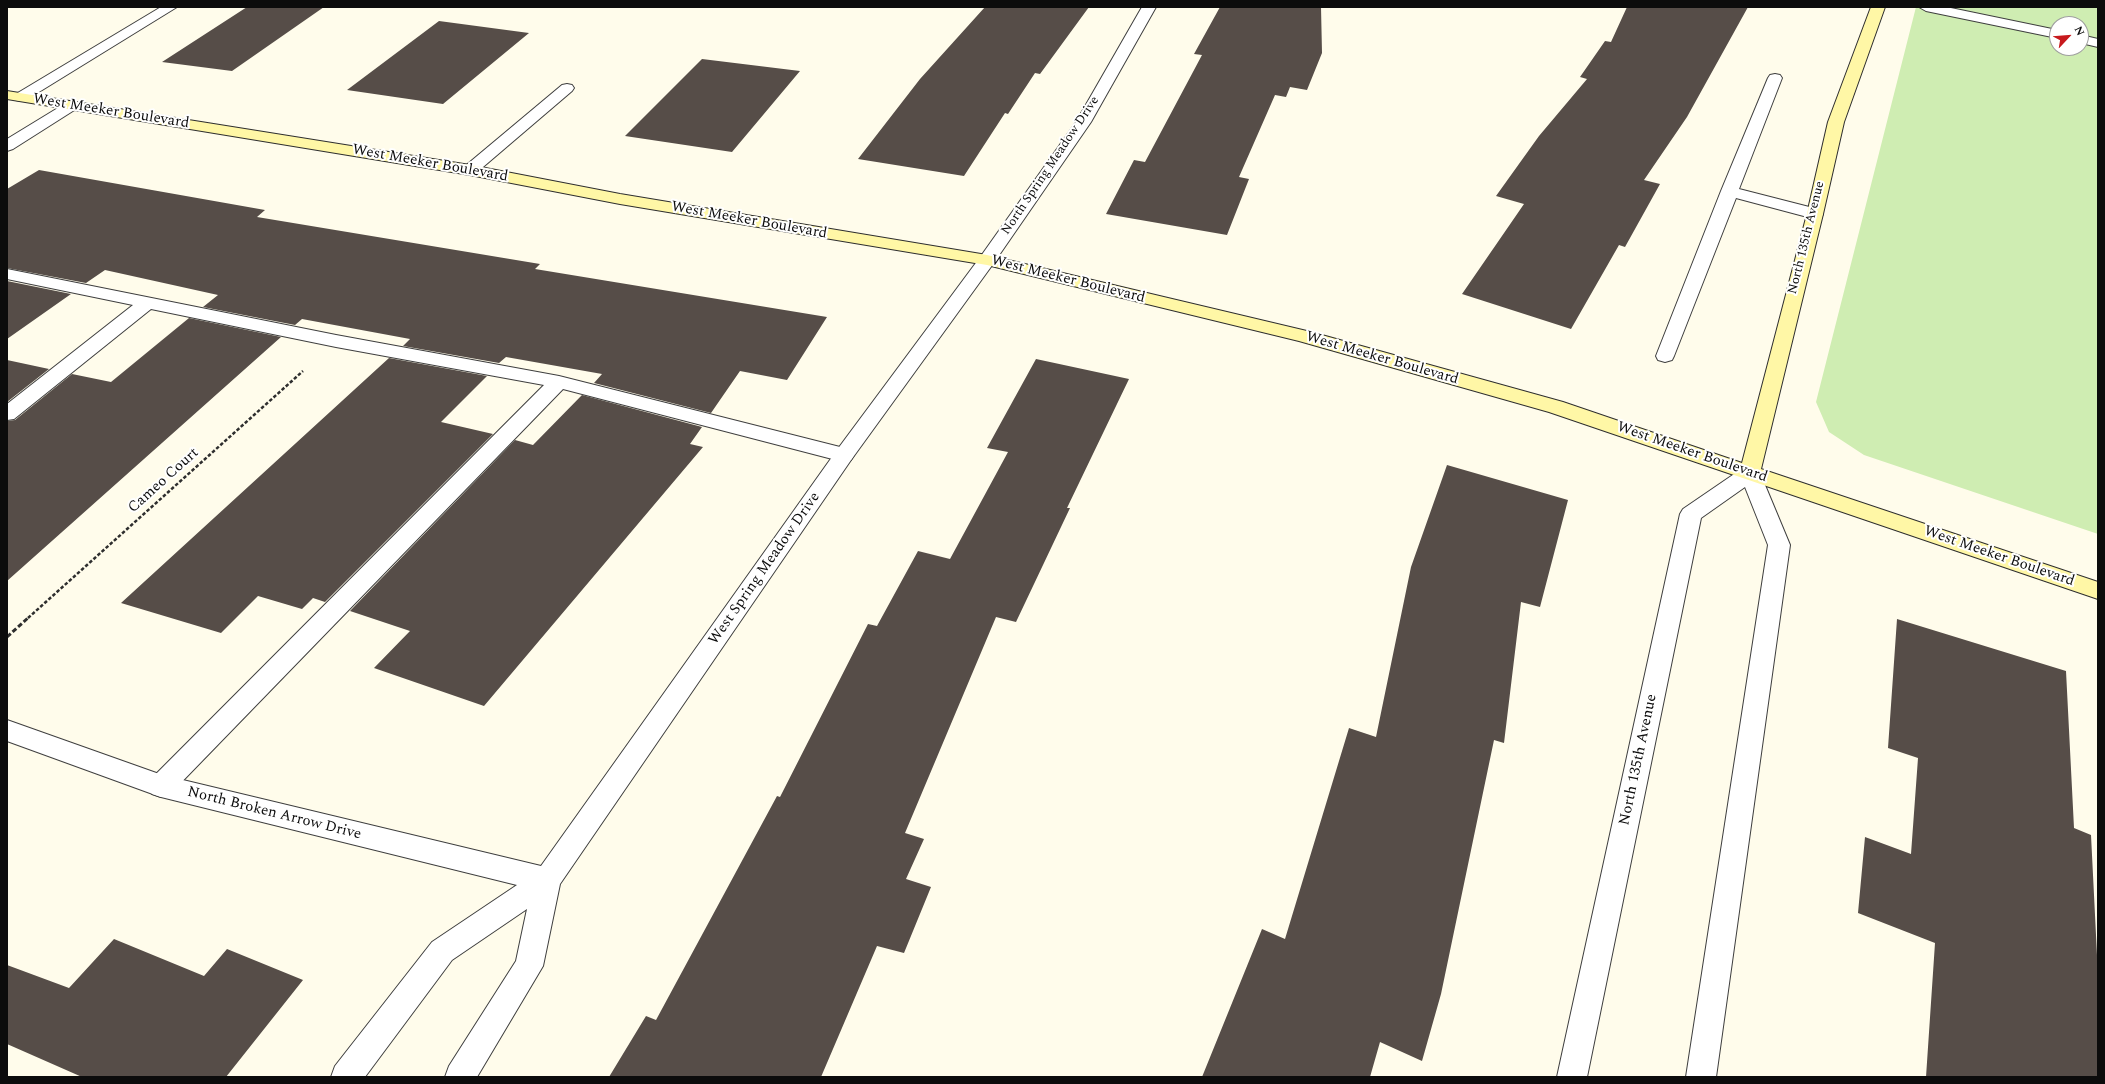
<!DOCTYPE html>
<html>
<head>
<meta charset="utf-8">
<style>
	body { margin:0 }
	#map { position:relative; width:2105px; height:1084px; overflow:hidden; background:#fffceb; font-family:Spectral,serif }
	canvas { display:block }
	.frame { position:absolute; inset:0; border:8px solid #0c0c0c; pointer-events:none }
	.north { position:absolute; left:2049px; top:16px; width:40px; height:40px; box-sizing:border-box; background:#fff; border:1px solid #9e9e9e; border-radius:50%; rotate:64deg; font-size:11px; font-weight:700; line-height:16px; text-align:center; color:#0c0c0c }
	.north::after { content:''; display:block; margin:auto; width:14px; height:18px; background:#c7191d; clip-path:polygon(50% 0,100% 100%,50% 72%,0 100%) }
</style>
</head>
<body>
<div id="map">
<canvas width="2105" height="1084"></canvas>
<div class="frame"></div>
<div class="north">N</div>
</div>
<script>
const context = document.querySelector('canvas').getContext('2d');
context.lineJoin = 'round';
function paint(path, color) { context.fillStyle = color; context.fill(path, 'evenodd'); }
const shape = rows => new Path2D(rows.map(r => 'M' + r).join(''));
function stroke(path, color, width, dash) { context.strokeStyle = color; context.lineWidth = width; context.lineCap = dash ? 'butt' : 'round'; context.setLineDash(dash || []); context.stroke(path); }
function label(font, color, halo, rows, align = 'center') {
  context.font = font + ' Spectral,serif'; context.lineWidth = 4; context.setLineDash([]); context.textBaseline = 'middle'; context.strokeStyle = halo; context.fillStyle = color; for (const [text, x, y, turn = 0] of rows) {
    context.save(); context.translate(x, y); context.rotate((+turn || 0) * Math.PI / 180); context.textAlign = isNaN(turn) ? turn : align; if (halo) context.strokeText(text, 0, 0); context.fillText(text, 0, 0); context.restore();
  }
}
const green = shape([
	[1916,7,2098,7,2098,534,1864,455,1829,432,1816,402],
	[2057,24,2081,24,2081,48,2057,48]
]);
const building = shape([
	[247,7,324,7,232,71,162,62],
	[985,7,1089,7,1040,74,1035,73,1008,114,1005,113,964,176,858,159,920,79],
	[1220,7,1321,7,1322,53,1307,90,1290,87,1286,97,1275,95,1239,177,1249,179,1227,235,1106,214,1134,160,1145,162,1202,55,1194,54],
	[1627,7,1748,7,1687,117,1644,180,1660,184,1625,247,1619,245,1571,329,1462,294,1524,204,1496,196,1539,136,1587,79,1580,77,1605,41,1611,42],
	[439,21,529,33,443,104,347,90],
	[702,59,800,71,732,152,625,136],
	[39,170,265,210,257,217,540,264,535,269,827,317,787,380,740,371,711,413,594,383,602,374,506,357,499,363,403,346,410,339,302,319,295,325,203,307,218,295,105,270,86,283,7,268,7,189],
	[7,281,71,294,7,339],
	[189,318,281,337,7,581,7,421,15,420,72,374,111,382],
	[389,358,487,376,441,422,493,434,325,602,313,598,302,609,258,596,221,633,121,603],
	[1036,359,1129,379,1067,508,1070,508,1016,622,996,617,905,833,924,839,906,879,931,887,904,953,877,946,821,1077,609,1077,646,1016,656,1020,777,796,780,797,868,624,877,626,918,551,950,559,1008,452,987,448],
	[7,360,49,369,7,402],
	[582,395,702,427,690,444,703,447,484,706,374,668,410,631,350,611,515,440,533,445],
	[1447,465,1568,500,1540,607,1521,602,1504,743,1494,740,1441,994,1422,1061,1380,1042,1370,1077,1202,1077,1262,929,1285,939,1349,728,1376,737,1411,567],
	[1897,619,2066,671,2074,828,2091,835,2098,975,2098,1077,1926,1077,1935,943,1858,913,1865,837,1911,854,1918,758,1888,748],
	[114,939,204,976,227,949,303,980,226,1077,82,1077,7,1044,7,965,69,988]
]);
const pathFar1 = shape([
	[28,618,303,371]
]);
const path = shape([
	[7,637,29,617]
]);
const lane = shape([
	[1919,7,1946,7,2057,30,2057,38,1926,11,1919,7],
	[2081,35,2098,39,2098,47,2081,43,2081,35],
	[1775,74,1780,75,1782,78,1739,189,1821,210,1823,214,1821,218,1815,219,1736,198,1674,356,1672,360,1665,362,1658,360,1656,356,1721,191,1768,78,1770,75,1775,74],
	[71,102,76,103,78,106,76,109,13,149,7,151,7,139,66,103,71,102],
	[7,269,336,335,559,376,844,448,851,450,854,455,851,460,844,462,563,389,170,794,161,797,152,794,148,786,152,778,544,385,336,347,151,309,14,419,7,420,7,404,133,305,7,279,7,269]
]);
const street = shape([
	[161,7,177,7,26,100,21,101,16,100,14,97,16,94,161,7],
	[1142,7,1156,7,1091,122,993,264,851,460,560,884,543,966,477,1077,445,1077,449,1066,516,961,527,909,452,960,365,1077,331,1077,335,1066,432,942,517,885,161,797,7,741,7,720,162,775,541,866,837,450,981,256,1076,122,1142,7],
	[567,84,572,85,574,88,572,91,476,173,464,173,462,170,464,167,562,85,567,84],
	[1750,466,1757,468,1760,473,1790,545,1716,1077,1686,1077,1768,545,1745,487,1701,518,1587,1077,1557,1077,1680,514,1683,509,1743,468,1750,466]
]);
const secondary = shape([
	[1871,7,1885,7,1844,122,1823,214,1761,469,2098,582,2098,599,1549,412,1299,341,987,265,620,204,470,175,7,99,7,91,470,165,620,194,987,255,1311,332,1563,402,1742,463,1807,214,1828,122,1871,7]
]);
const farStreetnames = [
	["North Spring Meadow Drive",1051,166,-56],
	["North 135th Avenue",1807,238,-76]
];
const streetNames = [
	["West Meeker Boulevard",111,112,9],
	["West Meeker Boulevard",430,164,10],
	["West Meeker Boulevard",749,221,10],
	["West Meeker Boulevard",1068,280,14],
	["West Meeker Boulevard",1382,359,16],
	["West Meeker Boulevard",1692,453,19],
	["Cameo Court",164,481,-42],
	["West Meeker Boulevard",1999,557,19],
	["West Spring Meadow Drive",765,569,-55],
	["North 135th Avenue",1639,760,-78],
	["North Broken Arrow Drive",274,814,14]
];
paint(green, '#cfedb2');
paint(building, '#564d48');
stroke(lane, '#3f3f3f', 2);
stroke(street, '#3f3f3f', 2);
stroke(secondary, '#2e2e2e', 2);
stroke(pathFar1, '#2e2e2e', 2.5, [3.5, 2]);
stroke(path, '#2e2e2e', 3, [5, 2.5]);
paint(lane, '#fff');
paint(street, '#fff');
paint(secondary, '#fff7a6');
label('13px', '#0c0c0c', '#fff', farStreetnames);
label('15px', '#0c0c0c', '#fff', streetNames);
</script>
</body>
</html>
